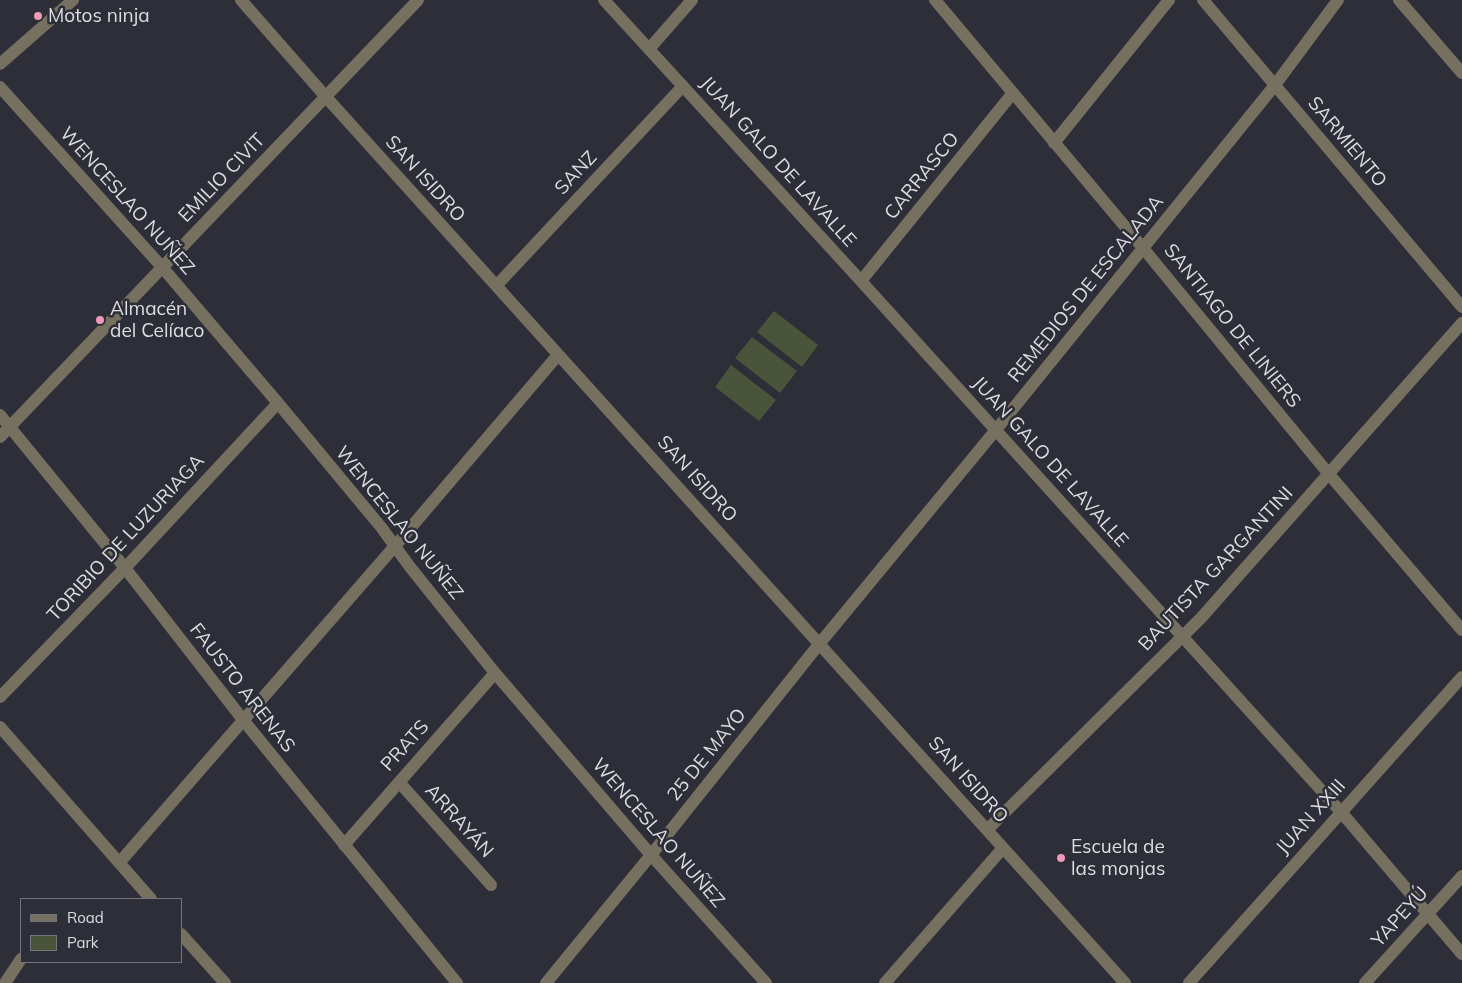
<!DOCTYPE html>
<html>
<head>
<meta charset="utf-8">
<style>
	body { margin:0 }
	#map { position:relative; width:1462px; height:983px; overflow:hidden; background:#2d2e37; font-family:Mulish,sans-serif }
	canvas { display:block }
	.legend { position:absolute; left:20px; top:898px; width:162px; height:65px; box-sizing:border-box; background:#2d2e37; border:1px solid #73747c; margin:0; padding:6px 9px; list-style:none; font-size:15px; color:#dcdde3 }
	.legend li { display:flex; align-items:center; gap:10px; height:25px }
	.legend b { width:25px; border:1px solid #73747c }
</style>
</head>
<body>
<div id="map">
<canvas width="1462" height="983"></canvas>
<ul class="legend">
<li><b style="height:6px;background:#767061"></b>Road</li>
<li><b style="height:14px;background:#4a543b"></b>Park</li>
</ul>
</div>
<script>
const context = document.querySelector('canvas').getContext('2d');
context.lineJoin = 'round';
function paint(path, color) { context.fillStyle = color; context.fill(path, 'evenodd'); }
const shape = rows => new Path2D(rows.map(r => 'M' + r).join(''));
function stroke(path, color, width, dash) { context.strokeStyle = color; context.lineWidth = width; context.lineCap = dash ? 'butt' : 'round'; context.setLineDash(dash || []); context.stroke(path); }
function label(font, color, halo, rows, align = 'center') {
  context.font = font + ' Mulish,sans-serif'; context.lineWidth = 5; context.setLineDash([]); context.textBaseline = 'middle'; context.strokeStyle = halo; context.fillStyle = color; for (const [text, x, y, turn = 0] of rows) {
    context.save(); context.translate(x, y); context.rotate((+turn || 0) * Math.PI / 180); context.textAlign = isNaN(turn) ? turn : align; if (halo) context.strokeText(text, 0, 0); context.fillText(text, 0, 0); context.restore();
  }
}
const green = shape([
	[774,311,818,345,802,367,757,332],
	[752,337,797,371,780,393,735,358],
	[731,365,776,400,759,421,715,387]
]);
const minor = shape([
	[241,0,326,97,1125,983],
	[604,0,861,281,1341,812,1462,954],
	[935,0,1143,248,1328,473,1462,630],
	[1203,0,1462,307],
	[1399,0,1462,73],
	[649,49,692,0],
	[0,64,73,0],
	[0,87,162,267,278,403,381,527,410,567,495,673,651,855,766,983],
	[1054,143,1169,0],
	[861,281,1012,94],
	[497,285,683,86],
	[0,415,125,568,244,721,457,983],
	[0,437,418,0],
	[0,697,125,568,278,403],
	[0,727,151,899],
	[399,782,491,885],
	[987,830,1201,618,1462,323],
	[344,845,495,673],
	[119,863,395,546,558,355],
	[181,934,225,983],
	[5,983,21,959],
	[546,983,651,855,820,643,995,431,1275,85,1338,0],
	[885,983,1003,848],
	[1189,983,1462,677],
	[1365,983,1462,876]
]);
const markers = [
	[38,16,5,"#ef9ab8"],
	[100,320,5,"#ef9ab8"],
	[1061,858,5,"#ef9ab8"]
];
const poiNames = [
	["Motos ninja",48,16],
	["Almacén",110,309],
	["del Celíaco",110,331],
	["Escuela de",1071,847],
	["las monjas",1071,869]
];
const streetNames = [
	["SARMIENTO",1347,142,50],
	["JUAN GALO DE LAVALLE",778,162,48],
	["SANZ",576,173,-47],
	["CARRASCO",922,176,-51],
	["EMILIO CIVIT",222,178,-46],
	["SAN ISIDRO",425,179,48],
	["WENCESLAO NUÑEZ",127,201,48],
	["REMEDIOS DE ESCALADA",1086,289,-51],
	["SANTIAGO DE LINIERS",1232,326,51],
	["JUAN GALO DE LAVALLE",1050,462,48],
	["SAN ISIDRO",697,479,48],
	["WENCESLAO NUÑEZ",399,523,51],
	["TORIBIO DE LUZURIAGA",126,538,-47],
	["BAUTISTA GARGANTINI",1216,569,-47],
	["FAUSTO ARENAS",242,688,52],
	["PRATS",405,746,-48],
	["25 DE MAYO",707,755,-51],
	["SAN ISIDRO",968,780,48],
	["JUAN XXIII",1311,817,-48],
	["ARRAYÁN",459,821,48],
	["WENCESLAO NUÑEZ",658,833,49],
	["YAPEYÚ",1400,917,-48]
];
paint(green, '#4a543b');
stroke(minor, '#767061', 12);
for (const [x, y, r, color] of markers) { const dot = new Path2D(); dot.arc(x, y, r, 0, 2 * Math.PI); context.fillStyle = color; context.fill(dot); stroke(dot, '#2d2e37', 2); }
label('19px', '#dcdde3', '#2d2e37', poiNames, 'left');
label('19px', '#dcdde3', '#2d2e37', streetNames);
</script>
</body>
</html>
